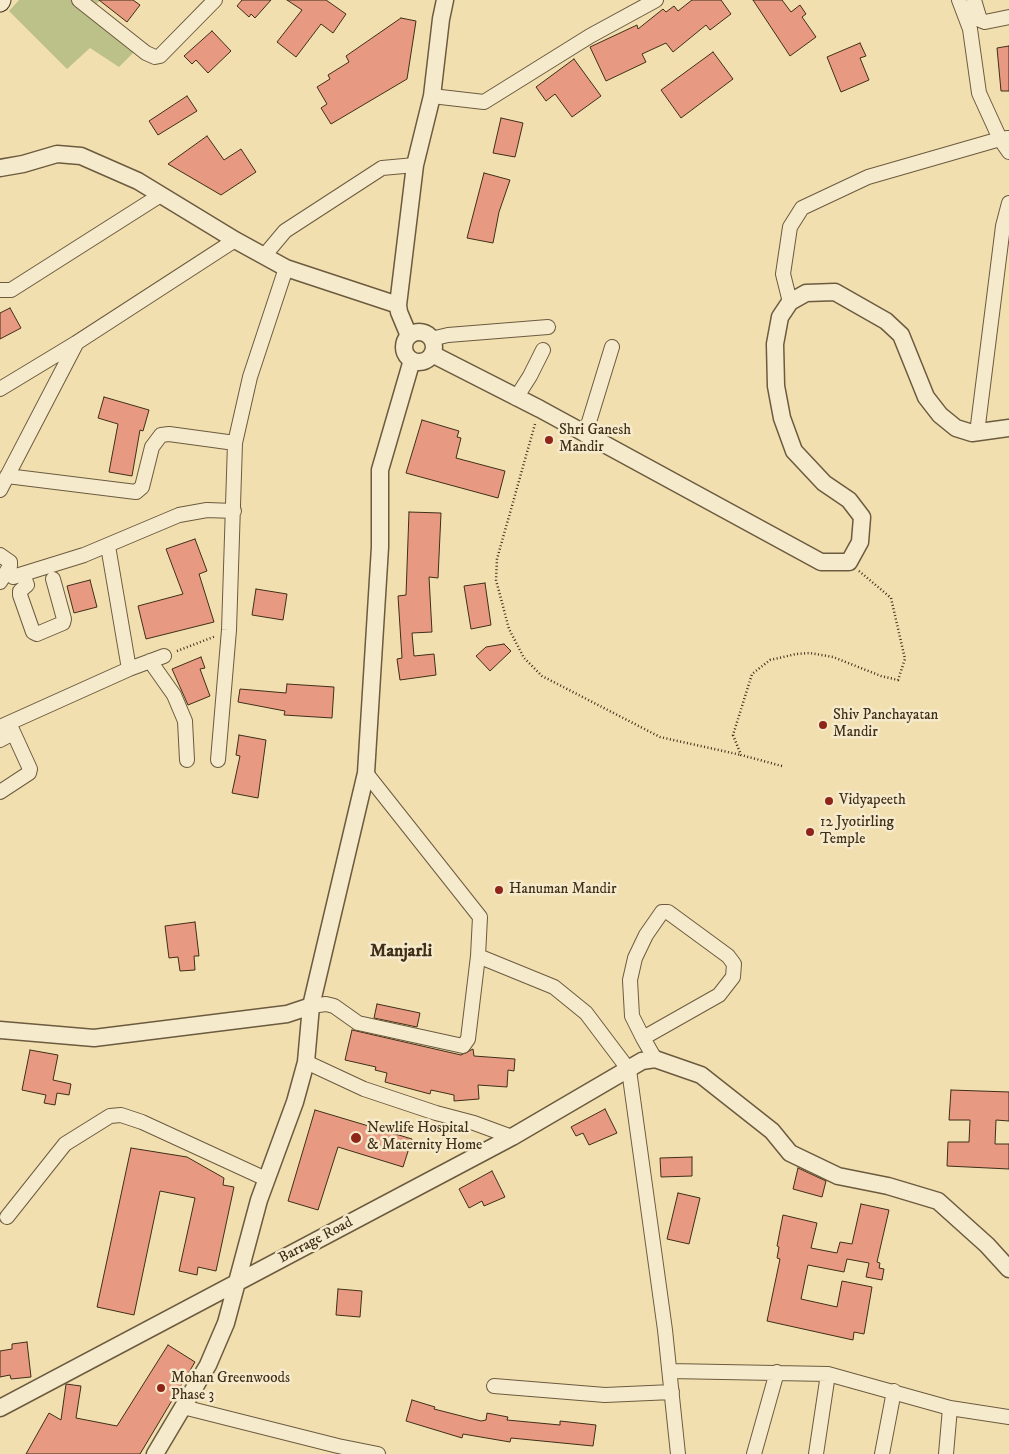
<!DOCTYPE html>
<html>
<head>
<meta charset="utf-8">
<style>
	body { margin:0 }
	canvas { display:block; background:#f1dfb0 }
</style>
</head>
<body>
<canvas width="1009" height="1454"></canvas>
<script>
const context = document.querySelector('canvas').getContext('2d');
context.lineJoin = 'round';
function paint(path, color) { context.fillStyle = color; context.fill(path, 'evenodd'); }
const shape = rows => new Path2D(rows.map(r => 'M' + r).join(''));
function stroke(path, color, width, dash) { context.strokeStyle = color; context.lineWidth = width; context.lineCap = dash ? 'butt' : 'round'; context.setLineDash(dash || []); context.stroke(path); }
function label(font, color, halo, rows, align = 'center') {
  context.font = font + ' "IM FELL DW Pica",serif'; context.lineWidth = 5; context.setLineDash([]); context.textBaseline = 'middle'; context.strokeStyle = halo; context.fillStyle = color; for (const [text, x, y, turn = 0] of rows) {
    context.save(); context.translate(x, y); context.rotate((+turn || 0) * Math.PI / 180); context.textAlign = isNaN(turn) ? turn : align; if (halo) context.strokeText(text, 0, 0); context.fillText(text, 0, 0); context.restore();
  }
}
const green = shape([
	[19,0,100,0,93,8,140,46,119,67,90,48,67,69,9,11]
]);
const building = shape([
	[99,0,133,0,140,5,127,22,99,0],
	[242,0,271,0,255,18,251,14,249,17,237,6,242,0],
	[287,0,326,0,346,14,333,33,321,24,296,57,277,42,302,10,287,0],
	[692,0,721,0,731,14,710,30,706,25,673,52,666,43,642,54,646,62,606,81,590,47,637,25,638,29,663,9,666,12,674,6,678,11,692,0],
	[753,0,782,0,791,12,800,5,806,14,802,17,816,37,790,56,753,0],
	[401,18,416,21,407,79,331,124,321,108,327,104,317,87,330,79,328,75,349,62,346,56,401,18],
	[212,31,231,51,208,73,196,60,192,64,184,56,212,31],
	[860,43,866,56,860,58,869,80,841,92,827,57,860,43],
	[1009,46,1009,91,1001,91,997,48,1009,46],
	[713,52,733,79,681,118,661,90,713,52],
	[574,59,601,96,572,117,555,94,546,101,536,87,574,59],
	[187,96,197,111,158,135,149,121,187,96],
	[501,118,523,123,515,157,493,153,501,118],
	[207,136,224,160,241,149,256,172,221,195,168,164,207,136],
	[484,173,510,180,499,212,493,243,467,238,484,173],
	[10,308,21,328,0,339,0,313,10,308],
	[104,397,149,410,143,431,140,430,132,476,109,472,118,424,98,418,104,397],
	[422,420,459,431,457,437,461,438,456,458,505,471,498,498,406,473,422,420],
	[409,512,441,513,438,578,429,577,432,632,412,633,414,656,434,654,436,675,400,680,397,659,402,658,398,596,406,595,409,512],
	[195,539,207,571,199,574,214,622,146,639,138,606,183,594,166,549,195,539],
	[90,580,97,607,74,613,67,586,90,580],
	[485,583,491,625,471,629,464,586,485,583],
	[256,589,287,594,283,620,252,615,256,589],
	[504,644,511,651,490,671,476,656,486,647,504,644],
	[201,657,205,668,200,669,210,696,188,705,172,669,201,657],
	[287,684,334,687,332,718,284,715,285,711,238,702,240,689,286,693,287,684],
	[239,735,266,740,258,798,232,793,240,756,236,755,239,735],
	[195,922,199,956,194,956,195,970,180,971,178,957,169,958,165,926,195,922],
	[377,1004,420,1013,417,1027,374,1018,377,1004],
	[352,1030,461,1055,473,1049,474,1056,515,1059,514,1071,508,1070,507,1087,478,1085,479,1099,454,1101,454,1095,431,1090,430,1094,385,1082,387,1073,375,1070,376,1067,345,1060,352,1030],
	[30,1050,58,1055,53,1080,71,1084,69,1095,57,1093,55,1105,44,1103,46,1095,22,1090,30,1050],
	[951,1090,1009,1092,1009,1121,996,1120,995,1144,1009,1144,1009,1169,947,1166,948,1142,969,1142,970,1120,949,1120,951,1090],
	[605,1109,617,1133,589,1145,583,1133,576,1136,571,1127,605,1109],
	[315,1110,412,1139,403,1167,338,1147,318,1210,288,1201,315,1110],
	[131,1148,187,1157,224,1178,223,1185,234,1187,216,1271,198,1267,197,1275,179,1271,195,1198,160,1191,134,1315,97,1307,131,1148],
	[692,1157,692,1176,661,1177,660,1158,692,1157],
	[798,1168,826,1181,822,1197,793,1189,798,1168],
	[492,1171,505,1197,484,1206,482,1201,469,1208,459,1189,492,1171],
	[678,1193,700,1198,689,1244,667,1239,678,1193],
	[861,1204,889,1210,877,1262,880,1263,879,1268,884,1269,882,1280,866,1277,869,1263,847,1259,844,1272,808,1265,801,1299,837,1307,842,1281,872,1287,864,1334,854,1332,853,1340,767,1321,780,1259,777,1258,779,1247,777,1246,783,1215,817,1223,811,1248,837,1253,840,1242,852,1244,861,1204],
	[338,1289,362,1291,360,1317,336,1315,338,1289],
	[27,1342,31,1377,11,1379,10,1375,0,1377,0,1351,12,1349,12,1344,27,1342],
	[168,1345,195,1362,140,1454,26,1454,49,1413,61,1420,66,1384,81,1386,76,1418,117,1426,168,1345],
	[412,1400,435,1407,434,1409,481,1421,486,1420,487,1413,508,1417,507,1420,560,1425,560,1421,596,1425,593,1446,511,1438,510,1442,463,1434,462,1438,406,1421,412,1400]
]);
const path = shape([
	[535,424,497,559,496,580,500,595,509,629,524,658,542,676,660,737,741,755],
	[177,651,216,636],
	[782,766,741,755,733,735,752,674,770,660,796,654,810,653,833,657,881,676,898,680,905,659,891,598,859,571]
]);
const minor = shape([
	[79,0,146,53,155,57,160,56,215,0],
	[959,0,970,29,979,93,1000,139,1008,138],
	[974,0,980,20,985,22,1009,17],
	[432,96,484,102,590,36,656,0],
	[264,256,285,231,382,168,415,165],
	[0,290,11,290,159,196],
	[790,302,783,274,790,227,802,208,868,177,1000,139,1009,152],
	[431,339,448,335,548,327],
	[0,389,76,343,235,240],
	[516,398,530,376,543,350],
	[977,433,1003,226,1009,203],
	[585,435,612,347],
	[7,476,136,492,142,487,152,447,161,435,169,434,235,443],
	[0,490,76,344],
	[108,546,129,669],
	[0,555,10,562,10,566,0,582],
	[23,574,27,585,20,591,20,595,33,632,37,634,63,623,64,619,53,579],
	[13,577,84,555,179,515,207,510,234,511],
	[150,661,174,695,185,721,187,760],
	[0,727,129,669,164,656],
	[0,740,13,733],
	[218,760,229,630,235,443,250,377,286,268],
	[0,792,29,773,30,769,9,723],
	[478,956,554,987,586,1013,629,1070,665,1330,678,1454],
	[311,1006,326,1004,334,1006,358,1023,463,1046,468,1039,478,956,480,917,366,773],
	[643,1038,719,995,733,977,734,964,728,956,668,912,662,912,646,935,635,958,630,980,632,1016,643,1038,655,1059],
	[306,1062,364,1089,436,1113,474,1123,512,1137],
	[7,1217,65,1144,110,1116,121,1115,142,1122,266,1179],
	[670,1371,828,1374,950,1408,1009,1417],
	[494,1386,605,1395,672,1392],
	[183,1407,338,1446,378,1454],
	[754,1454,777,1372],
	[816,1454,828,1374],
	[882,1454,894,1391],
	[946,1454,950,1408]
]);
const tertiary = shape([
	[0,168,23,164,57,154,81,156,138,181,235,240,286,268,398,305],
	'404 347a15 15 0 1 1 30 0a15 15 0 1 1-30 0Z',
	[409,336,399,312,398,305,415,165,432,96,441,19,445,0],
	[432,354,540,409,821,562,849,562,860,542,862,517,849,500,824,483,794,451,782,418,776,386,775,344,780,317,790,302,806,293,835,292,886,321,901,335,926,397,940,415,956,428,972,433,1009,428],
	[0,1030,94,1038,287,1014,311,1006],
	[0,1408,512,1137,642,1061,655,1059,701,1075,772,1131,790,1153,838,1176,888,1186,938,1201,987,1245,1009,1269],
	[155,1454,208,1365,226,1323,259,1200,295,1102,306,1062,311,1006,366,773,380,547,380,470,412,360]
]);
const secondary = shape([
	[0,2,1,0]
]);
const markers = [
	[549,440,5,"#8f2418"],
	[823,725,5,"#8f2418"],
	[829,801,5,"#8f2418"],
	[810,832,5,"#8f2418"],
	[499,890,5,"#8f2418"],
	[356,1138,6,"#8f2418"],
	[161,1388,5,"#8f2418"]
];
const poiNames = [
	["Shri Ganesh",559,431],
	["Mandir",559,448],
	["Shiv Panchayatan",833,716],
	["Mandir",833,733],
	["Vidyapeeth",839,801],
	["12 Jyotirling",820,823],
	["Temple",820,840],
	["Hanuman Mandir",509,890],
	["Newlife Hospital",367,1129],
	["& Maternity Home",367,1146],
	["Mohan Greenwoods",171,1379],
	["Phase 3",171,1396]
];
const streetNames = [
	["Barrage Road",316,1241,-28]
];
const quarterNames = [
	["Manjarli",401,952]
];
paint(green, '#bcc18a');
paint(building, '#e79a81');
stroke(building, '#3f2f18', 1);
stroke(minor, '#6c5b3e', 16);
stroke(tertiary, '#6c5b3e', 19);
stroke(secondary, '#3f2f18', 21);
stroke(path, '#3f2f18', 2.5, [1, 2.5]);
stroke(minor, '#f6eacc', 14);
stroke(tertiary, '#f6eacc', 16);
stroke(secondary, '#f6eacc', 19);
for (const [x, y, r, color] of markers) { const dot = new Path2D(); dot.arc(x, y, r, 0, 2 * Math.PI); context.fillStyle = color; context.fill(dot); stroke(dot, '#f6eacc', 2); }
label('15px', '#3f2f18', '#f6eacc', poiNames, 'left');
label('15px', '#3f2f18', '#f6eacc', streetNames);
label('bold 18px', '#3f2f18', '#f6eacc', quarterNames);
</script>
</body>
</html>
